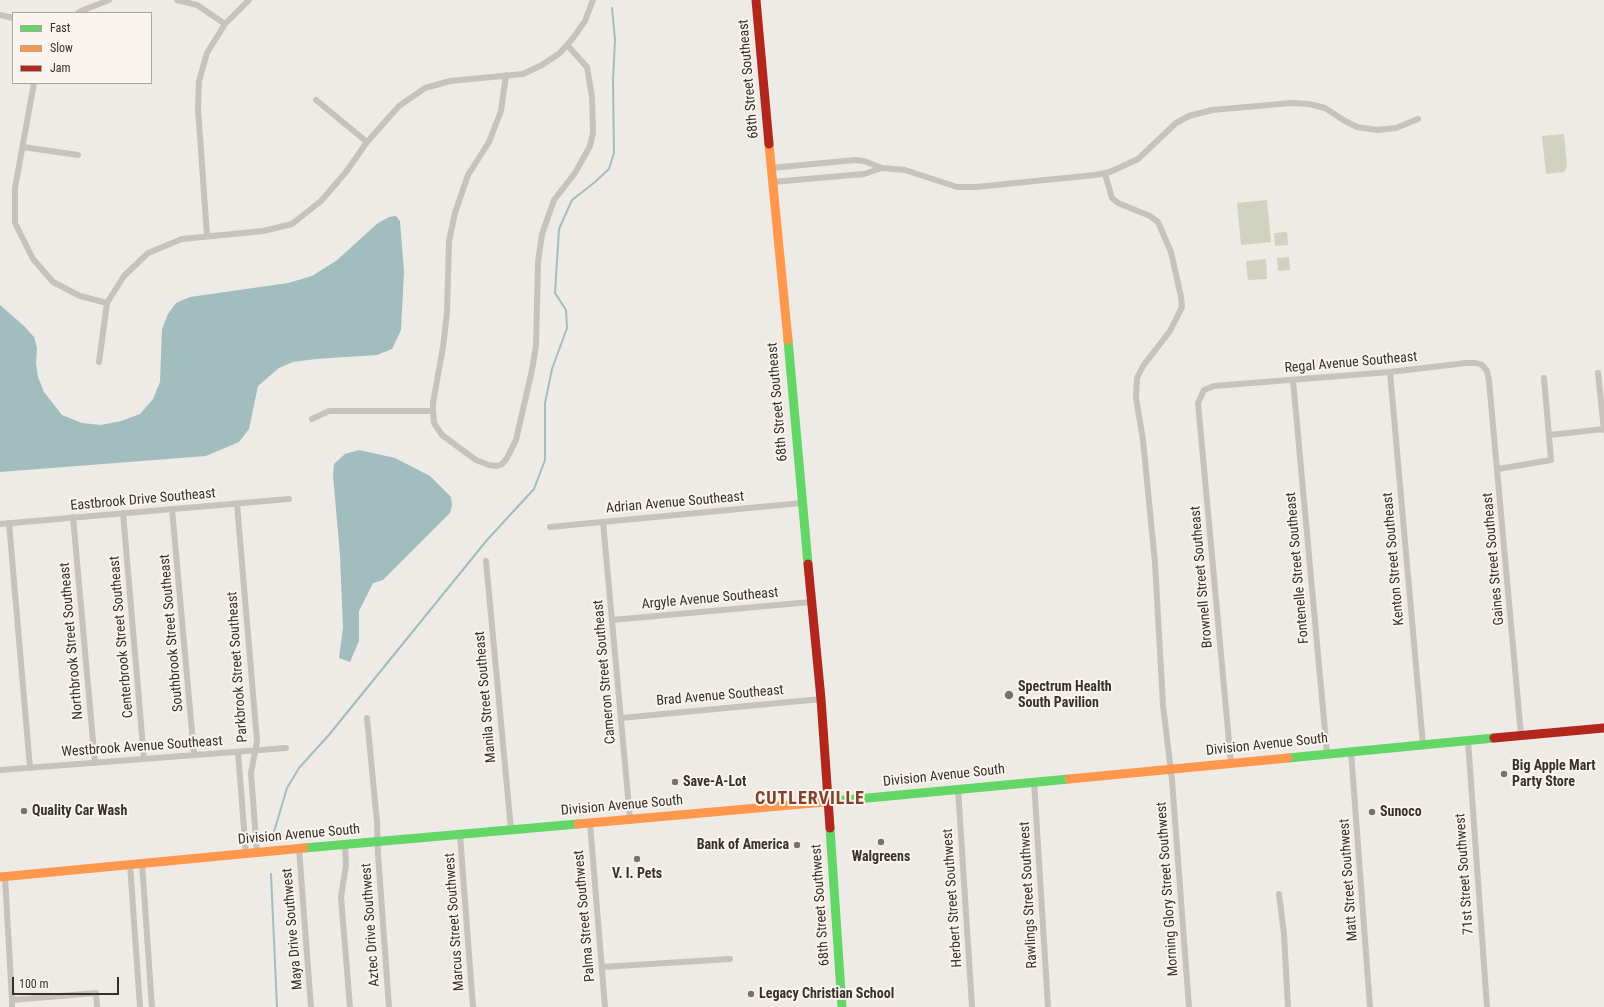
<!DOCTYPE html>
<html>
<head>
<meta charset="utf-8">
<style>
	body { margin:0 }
	#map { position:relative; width:1604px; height:1007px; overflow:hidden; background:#eeeae5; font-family:"Roboto Condensed",sans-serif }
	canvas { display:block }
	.legend { position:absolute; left:12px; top:12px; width:140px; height:72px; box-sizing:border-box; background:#f9f4ed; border:1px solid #aca69f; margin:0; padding:5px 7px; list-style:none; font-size:12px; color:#38302b }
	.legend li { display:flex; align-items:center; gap:8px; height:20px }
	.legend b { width:20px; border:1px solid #aca69f }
	.scale { position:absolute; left:12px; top:977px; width:107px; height:18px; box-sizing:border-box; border:2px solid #38302b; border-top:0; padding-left:5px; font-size:12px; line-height:14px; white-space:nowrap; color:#38302b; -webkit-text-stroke:3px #f9f4ed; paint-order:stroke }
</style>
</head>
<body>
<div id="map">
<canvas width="1604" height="1007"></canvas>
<ul class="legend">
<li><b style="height:5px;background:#63d668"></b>Fast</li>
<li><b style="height:5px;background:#ff974d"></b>Slow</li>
<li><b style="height:5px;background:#b3261e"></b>Jam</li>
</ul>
<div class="scale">100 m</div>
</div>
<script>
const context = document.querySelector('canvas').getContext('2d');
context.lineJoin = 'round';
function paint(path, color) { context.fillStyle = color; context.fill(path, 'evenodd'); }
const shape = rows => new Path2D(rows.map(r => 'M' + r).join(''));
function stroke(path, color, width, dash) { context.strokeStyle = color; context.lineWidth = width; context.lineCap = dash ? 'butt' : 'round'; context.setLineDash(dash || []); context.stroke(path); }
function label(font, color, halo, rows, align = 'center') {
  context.font = font + ' "Roboto Condensed",sans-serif'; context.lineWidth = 4; context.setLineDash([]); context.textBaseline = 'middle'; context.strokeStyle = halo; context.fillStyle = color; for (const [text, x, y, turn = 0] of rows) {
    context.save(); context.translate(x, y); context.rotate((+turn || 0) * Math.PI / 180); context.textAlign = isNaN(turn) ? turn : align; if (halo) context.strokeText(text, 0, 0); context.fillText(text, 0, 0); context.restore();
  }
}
const green = shape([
	[1564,134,1567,166,1564,172,1546,174,1542,136],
	[1267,200,1271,242,1241,245,1237,203],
	[1287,232,1288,245,1275,246,1274,233],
	[1289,257,1290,270,1278,271,1277,258],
	[1266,259,1267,279,1248,280,1246,261]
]);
const water = shape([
	[396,216,400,221,404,272,401,330,392,349,377,355,316,359,293,362,279,368,258,386,249,429,239,442,206,456,0,472,0,305,24,326,34,337,37,348,36,364,38,377,44,392,62,415,82,423,101,425,121,421,140,414,153,399,160,382,162,329,168,314,176,303,190,297,288,283,312,276,336,261,378,223,389,217],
	[359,450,395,458,430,476,451,497,452,506,450,513,383,580,373,583,359,611,359,641,350,662,339,658,343,628,340,555,333,475,334,464,345,454]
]);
const stream = shape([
	[273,835,287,788,299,768,328,736,487,540,534,489,545,460,545,403,552,369,567,328,566,310,555,293,559,229,572,200,595,182,609,169,614,153,613,80,615,40,612,8],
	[271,874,277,1007]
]);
const street = shape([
	[177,0,197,5,225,24],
	[78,13,81,11,109,0],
	[0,15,13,18],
	[506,75,501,111,489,142,468,175,455,213,449,241,447,313,443,347,433,403,433,411,434,423,442,435,476,460,489,465,497,466,502,464,507,458,516,440,532,370,536,346,538,262,542,234,554,200,575,173,590,146,593,133,592,97,587,67,567,45],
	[34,83,15,188,15,223,33,259,53,282,80,296,107,303],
	[316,100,367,142],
	[23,147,78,155],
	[771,168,855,160,864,161,882,168,905,170,957,187,976,187,1095,175,1110,172,1138,159,1176,123,1189,116,1212,110,1291,103,1309,104,1325,108,1345,121,1357,127,1377,130,1396,128,1418,119],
	[1105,174,1112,198,1118,203,1150,216,1158,222,1171,252,1181,297,1182,307,1170,331,1143,366,1137,378,1136,398,1143,440,1155,563,1163,705,1172,780,1189,1007],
	[772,182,864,174,882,168],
	[207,236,198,108,199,81,207,53,225,24,249,0],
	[99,362,107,303,124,276,148,253,182,239,263,231,292,224,321,201,346,172,367,142,399,106,425,88,450,81,523,74,542,65,560,53,573,38,585,21,593,0],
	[1390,372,1423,745],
	[1598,373,1604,430],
	[1293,380,1327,753],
	[312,419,329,411,433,411],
	[1550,435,1604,429],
	[1498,469,1551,460,1544,378],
	[237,504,257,741,251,773,257,853],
	[172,509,194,754],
	[123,513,144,759],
	[73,517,95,763],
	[603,522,630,819],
	[9,523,30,768],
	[0,524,289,499],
	[550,527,802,503],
	[486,561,511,830],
	[612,620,811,602],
	[367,718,377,822,378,854,389,1007],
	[621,718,821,699],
	[1468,740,1487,1007],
	[1351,751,1370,1007],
	[238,752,246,854],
	[1231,763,1198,403,1204,390,1214,386,1390,372,1466,363,1476,363,1482,365,1487,371,1489,381,1521,735],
	[0,770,286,748],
	[1034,781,1048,1007],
	[958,788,972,1007],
	[590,823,605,1007],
	[460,835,473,1007],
	[345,845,346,865,341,897,350,1007],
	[299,849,311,1007],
	[142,863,152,1007],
	[130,864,140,1007],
	[5,877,12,1000],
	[1279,894,1284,934,1288,1007],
	[602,967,730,959],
	[12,1007,12,1000,96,993,97,1007]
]);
const fast = shape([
	[788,340,808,564],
	[1288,758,1494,738],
	[836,801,1069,779],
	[830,828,842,1007],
	[304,848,578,824]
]);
const slow = shape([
	[769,144,788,340],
	[1069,779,1288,758],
	[578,824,836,801],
	[0,877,304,848]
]);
const jam = shape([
	[756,0,769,144],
	[808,564,821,699,830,828],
	[1494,738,1604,728]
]);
const markers = [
	[1009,695,5,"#78716c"],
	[1504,774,4,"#78716c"],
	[675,782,4,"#78716c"],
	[24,811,4,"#78716c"],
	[1372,812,4,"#78716c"],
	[881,842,4,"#78716c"],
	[797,845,4,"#78716c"],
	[637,859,4,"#78716c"],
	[751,994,4,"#78716c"]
];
const streetNames = [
	["68th Street Southeast",749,79,-95],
	["Regal Avenue Southeast",1351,363,-5],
	["68th Street Southeast",778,402,-95],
	["Eastbrook Drive Southeast",143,500,-5],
	["Adrian Avenue Southeast",675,503,-5],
	["Kenton Street Southeast",1394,559,-95],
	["Gaines Street Southeast",1494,559,-95],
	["Fontenelle Street Southeast",1298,568,-95],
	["Brownell Street Southeast",1202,577,-95],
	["Argyle Avenue Southeast",710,599,-5],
	["Southbrook Street Southeast",172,633,-95],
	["Centerbrook Street Southeast",122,637,-95],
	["Northbrook Street Southeast",72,641,-95],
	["Parkbrook Street Southeast",238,667,-94],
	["Cameron Street Southeast",605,672,-95],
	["Brad Avenue Southeast",720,696,-5],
	["Manila Street Southeast",486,697,-95],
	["Division Avenue South",1267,745,-6],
	["Westbrook Avenue Southeast",142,747,-4],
	["Division Avenue South",944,776,-6],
	["Division Avenue South",622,806,-5],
	["Division Avenue South",299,835,-5],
	["71st Street Southwest",1465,874,-94],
	["Matt Street Southwest",1349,880,-94],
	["Morning Glory Street Southwest",1168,889,-94],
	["Rawlings Street Southwest",1029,895,-93],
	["Herbert Street Southwest",953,898,-94],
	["68th Street Southwest",821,905,-94],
	["Palma Street Southwest",585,916,-95],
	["Marcus Street Southwest",455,922,-94],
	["Aztec Drive Southwest",371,925,-94],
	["Maya Drive Southwest",293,929,-95]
];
const poiNames = [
	["Spectrum Health",1018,687],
	["South Pavilion",1018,703],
	["Big Apple Mart",1512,766],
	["Party Store",1512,782],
	["Save-A-Lot",683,782],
	["Quality Car Wash",32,811],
	["Sunoco",1380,812],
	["Bank of America",789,845,"right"],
	["Walgreens",881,857,"center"],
	["V. I. Pets",637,874,"center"],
	["Legacy Christian School",759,994]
];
const districtNames = [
	["CUTLERVILLE",810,799]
];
paint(green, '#cfd3c0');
paint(water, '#a2bdbe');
stroke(stream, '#a2bdbe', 2);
stroke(street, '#c7c2bd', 6);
stroke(fast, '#63d668', 9);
stroke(slow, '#ff974d', 9);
stroke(jam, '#b3261e', 9);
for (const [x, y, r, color] of markers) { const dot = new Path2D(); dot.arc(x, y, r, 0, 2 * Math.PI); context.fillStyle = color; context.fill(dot); stroke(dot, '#f9f4ed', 1.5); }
label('14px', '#38302b', '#f9f4ed', streetNames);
label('bold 14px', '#38302b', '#f9f4ed', poiNames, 'left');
context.letterSpacing = '1px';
label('bold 18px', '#81402a', '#f9f4ed', districtNames);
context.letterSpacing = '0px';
</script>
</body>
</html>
